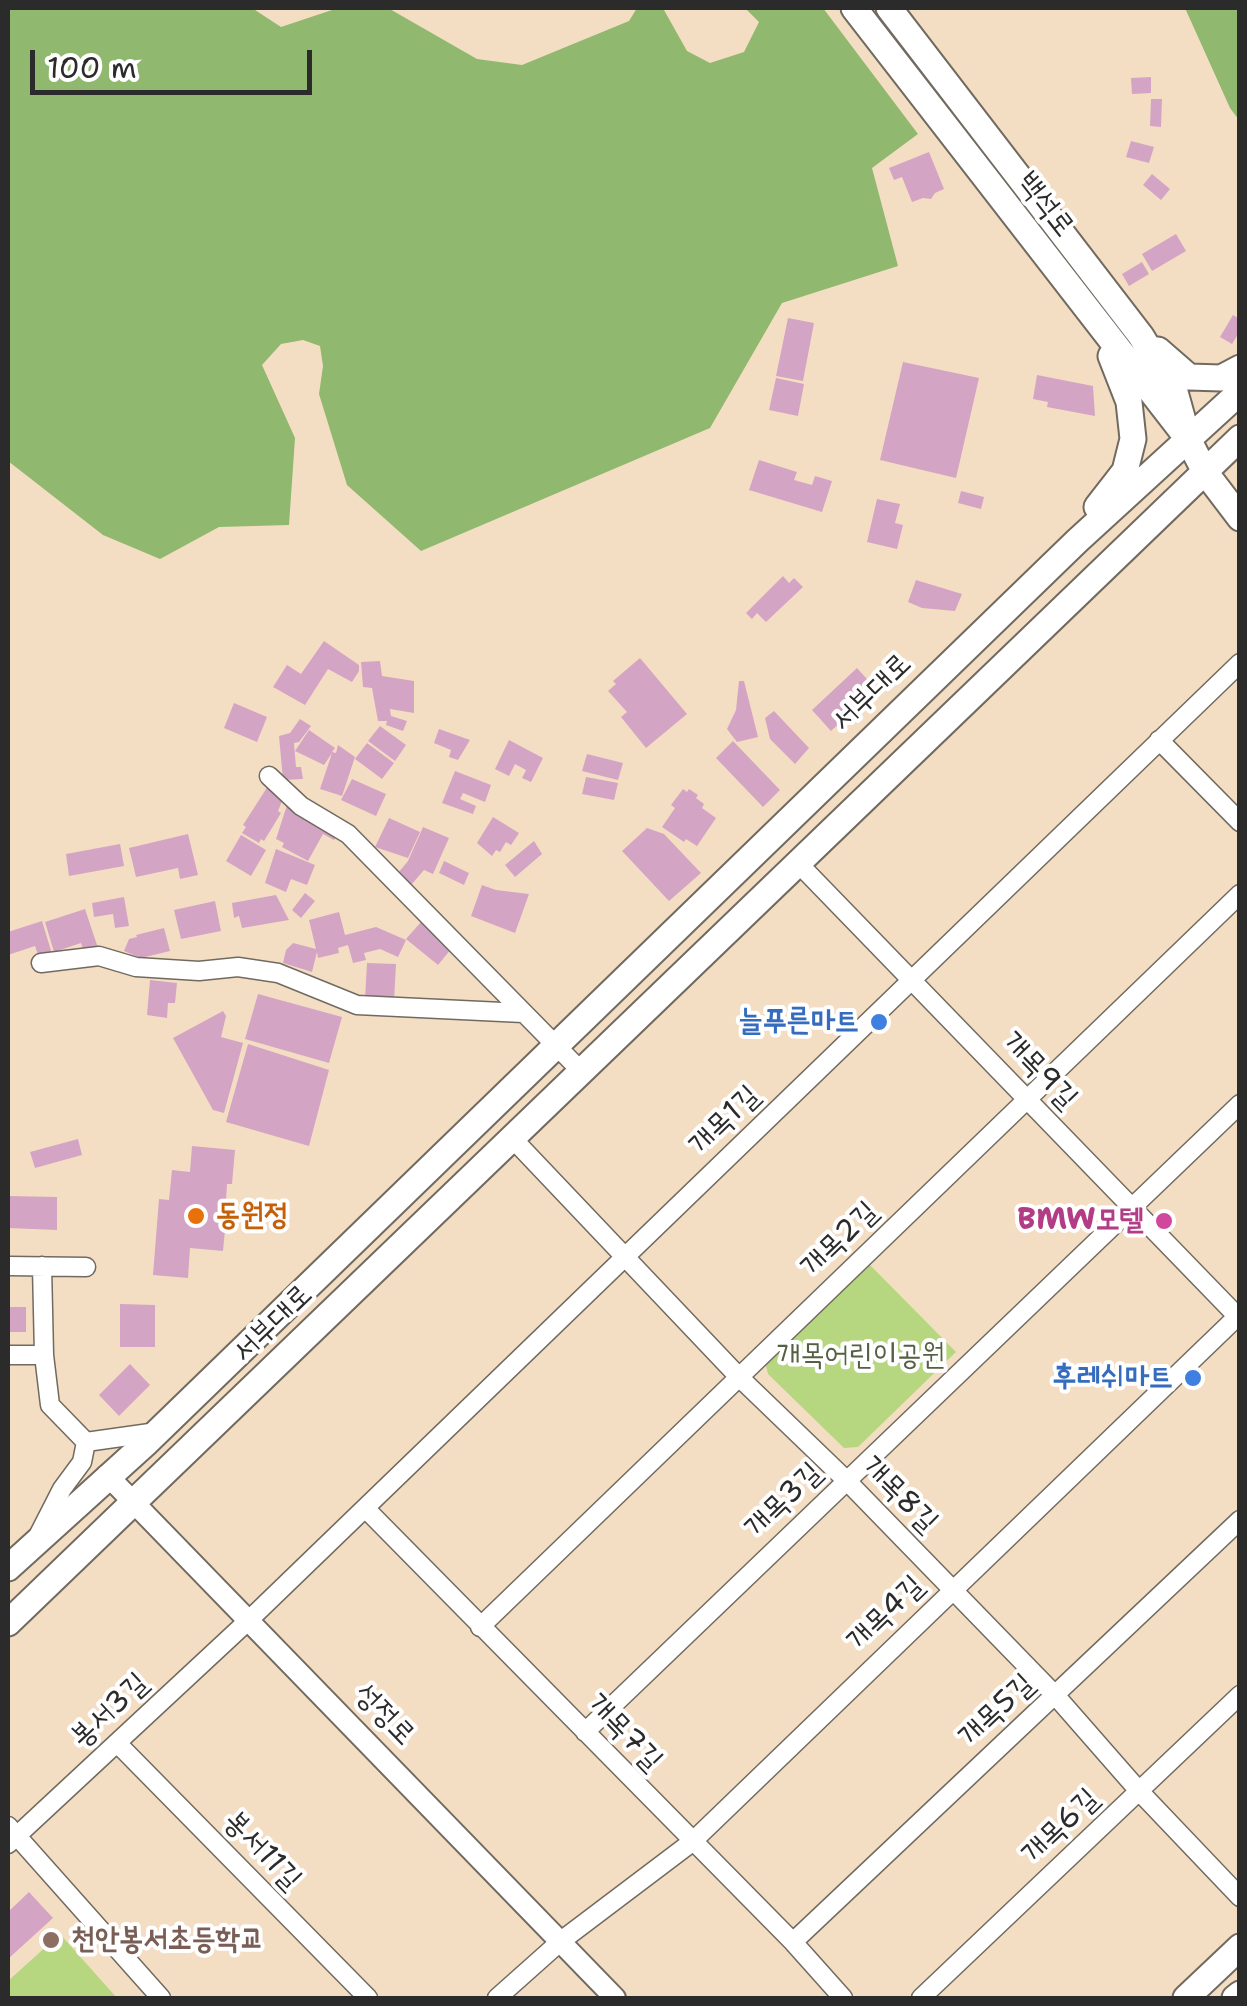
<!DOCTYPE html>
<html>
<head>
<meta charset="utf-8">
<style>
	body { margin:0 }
	#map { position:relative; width:1247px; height:2006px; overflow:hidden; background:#f4dec3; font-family:"Shantell Sans",sans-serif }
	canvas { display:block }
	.frame { position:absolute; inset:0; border:10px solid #2b2b2b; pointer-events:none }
	.scale { position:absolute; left:30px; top:50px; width:282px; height:45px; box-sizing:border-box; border:5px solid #2b2b2b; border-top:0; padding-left:12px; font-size:30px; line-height:35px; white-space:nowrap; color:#2b2b2b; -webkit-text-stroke:8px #fff; paint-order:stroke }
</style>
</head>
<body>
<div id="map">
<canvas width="1247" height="2006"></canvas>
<div class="frame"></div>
<div class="scale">100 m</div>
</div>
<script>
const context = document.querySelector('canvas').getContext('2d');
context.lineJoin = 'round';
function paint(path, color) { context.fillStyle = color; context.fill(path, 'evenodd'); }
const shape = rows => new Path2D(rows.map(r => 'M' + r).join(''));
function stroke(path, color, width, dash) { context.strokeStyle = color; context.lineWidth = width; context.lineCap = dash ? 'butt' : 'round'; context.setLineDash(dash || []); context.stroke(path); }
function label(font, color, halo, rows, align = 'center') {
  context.font = font + ' "Shantell Sans","Poor Story",sans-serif'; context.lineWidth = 8; context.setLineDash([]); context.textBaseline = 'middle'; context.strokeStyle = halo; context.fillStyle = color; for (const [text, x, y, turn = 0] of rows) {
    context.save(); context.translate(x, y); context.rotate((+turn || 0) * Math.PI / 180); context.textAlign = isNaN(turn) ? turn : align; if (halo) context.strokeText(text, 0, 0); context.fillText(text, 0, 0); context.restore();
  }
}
const green = shape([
	[868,1263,956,1352,858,1447,844,1448,768,1374,765,1361],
	[60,1934,117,1998,8,1998,8,1981]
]);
const forest = shape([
	[8,8,252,8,281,27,332,10,388,8,477,59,522,65,629,21,637,8,664,10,687,51,710,63,744,52,759,22,745,8,823,8,918,134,872,168,898,266,782,303,710,428,421,551,347,485,319,394,323,366,320,346,303,340,281,344,262,365,295,438,289,525,219,527,160,559,103,535,8,461],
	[1185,8,1239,8,1239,120,1230,108]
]);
const building = shape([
	[1151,77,1151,93,1132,94,1131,78],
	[1151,99,1162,99,1161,127,1150,126],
	[1131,141,1154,147,1149,163,1126,157],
	[929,152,944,189,935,193,931,199,923,198,912,202,902,177,894,180,889,168],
	[1152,174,1170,189,1161,200,1143,185],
	[1176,234,1186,251,1152,271,1142,254],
	[1142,262,1149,274,1129,286,1122,274],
	[1233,315,1240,319,1240,331,1232,344,1220,337],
	[788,318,814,323,803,381,776,376],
	[903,362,979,378,956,478,880,460],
	[1037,375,1093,386,1095,416,1047,407,1048,402,1033,399],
	[776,378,804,384,798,416,769,410],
	[759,460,797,472,794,480,812,485,815,476,832,481,822,512,749,490],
	[961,491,984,497,981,509,958,503],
	[877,499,900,504,895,523,903,525,897,549,867,542],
	[783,576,789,583,794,578,803,587,766,622,757,613,752,619,746,613],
	[916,580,962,594,955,611,922,608,908,602],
	[324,641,359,665,359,671,352,682,328,669,305,705,273,687,287,665,301,674],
	[640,658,687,714,646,748,621,717,627,712,608,691,616,684,613,681],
	[380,661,382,676,414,681,414,713,390,709,391,716,407,721,403,731,386,725,387,721,378,721,372,688,363,687,361,662],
	[857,668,876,689,831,731,812,710],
	[739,681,744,681,758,737,737,742,727,729,736,710],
	[234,703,267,717,257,742,224,728],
	[774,711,809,748,795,764,770,739,765,718],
	[300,719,311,726,299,742,294,743,296,767,301,767,303,779,283,780,279,736,290,733],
	[380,726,406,745,395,761,368,741],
	[439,729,470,740,458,760,449,757,451,750,434,743],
	[309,730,335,748,332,752,336,753,338,745,355,757,342,796,320,789,332,753,324,765,295,751],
	[509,740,543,758,531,782,522,778,526,770,515,764,509,776,495,769],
	[733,741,780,790,763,807,716,758],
	[367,743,394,763,382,779,355,759],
	[587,754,623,763,618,780,582,771],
	[455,771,491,785,485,802,463,793,460,799,476,806,473,814,442,803],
	[586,777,618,783,614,800,582,794],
	[352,779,386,794,376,816,341,800],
	[268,786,284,796,278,811,281,813,264,841,261,839,259,843,242,833,246,827,243,825],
	[683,789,687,792,689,789,698,795,696,798,704,804,702,808,716,818,697,846,686,839,684,842,662,827,675,808,671,805],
	[288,802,339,830,334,840,323,834,308,861,282,847,284,843,276,839],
	[493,817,519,833,511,845,506,842,500,852,496,850,492,856,477,843],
	[389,818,420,832,408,858,375,847],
	[423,827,449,838,433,874,424,870,411,885,398,873,408,861],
	[647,828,664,834,701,873,669,901,622,851],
	[188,834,198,875,180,879,178,868,136,877,129,848],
	[241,835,266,850,251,876,226,861],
	[534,841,542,854,515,877,505,865],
	[120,844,124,866,69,876,66,854],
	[276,849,315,865,307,885,291,879,286,892,265,883],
	[444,861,469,873,464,885,439,873],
	[482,885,496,890,529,894,515,933,471,916],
	[305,893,315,901,301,918,292,910],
	[276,895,289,920,242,928,239,916,234,918,232,903],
	[124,897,129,926,115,928,113,914,94,917,92,903],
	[215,901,221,931,181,939,174,910],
	[85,909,99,951,85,955,81,943,54,952,45,922],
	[339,912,345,935,376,927,406,940,398,957,380,949,364,953,366,960,353,963,348,945,338,948,339,953,318,958,317,952,312,972,283,963,286,950,293,943,316,949,309,920],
	[42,921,53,957,40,961,35,946,8,955,8,932],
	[421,922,452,948,438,965,406,939],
	[164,928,170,951,141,958,124,951,129,939,137,937,136,935],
	[367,963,396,964,394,1001,365,999],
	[150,980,177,983,175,1003,168,1003,167,1018,147,1015],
	[258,994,342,1017,329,1063,245,1039],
	[223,1011,226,1016,221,1037,243,1043,224,1113,213,1110,173,1038],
	[248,1044,329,1070,309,1146,226,1122],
	[78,1139,82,1155,35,1168,30,1152],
	[192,1146,235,1150,232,1184,227,1184,226,1201,236,1202,233,1231,225,1230,223,1251,190,1248,188,1278,153,1275,159,1199,169,1200,172,1170,190,1172],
	[8,1196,57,1197,57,1230,8,1228],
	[120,1304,155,1305,155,1347,120,1347],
	[8,1307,26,1307,26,1332,8,1332],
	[130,1364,150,1385,119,1416,99,1395],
	[29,1892,53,1918,8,1959,8,1912]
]);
const minor = shape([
	[1159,740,1240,822],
	[269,776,301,806,348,834,582,1072],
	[797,862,1240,1319],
	[41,963,99,956,136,967,199,971,238,967,278,973,357,1005,523,1013],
	[513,1139,739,1377,846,1480,1055,1695,1139,1791,1240,1897],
	[8,1266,86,1267],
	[42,1266,44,1355,50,1405,86,1442,157,1432],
	[8,1355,44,1355],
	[365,1508,793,1942,843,1998],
	[39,1534,62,1489,82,1462,86,1442],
	[480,1627,1240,894],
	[585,1732,1240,1104],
	[117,1743,368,1998],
	[8,1826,161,1998],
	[8,1844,250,1619,1240,663],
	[793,1942,1240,1520],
	[497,1998,561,1941,692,1842,1240,1314],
	[921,1998,1240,1695]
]);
const tertiary = shape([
	[107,1475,615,1998]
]);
const secondary = shape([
	[854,8,1182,431],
	[889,8,1141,336,1175,392,1188,439,1205,472,1240,518],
	[1158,350,1189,377,1221,378,1240,368],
	[1097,507,1125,471,1133,439,1129,402,1111,356],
	[8,1568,145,1444,1077,541,1240,392],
	[8,1623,1240,438],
	[1186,1998,1240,1947],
	[1235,1998,1240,1994]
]);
const markers = [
	[879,1022,10,"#3f7fe0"],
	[196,1216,10,"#e8710a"],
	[1164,1221,10,"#d1479c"],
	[1193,1378,10,"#3f7fe0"],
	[51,1940,10,"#8d6e63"]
];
const streetNames = [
	["백석로",1045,205,52],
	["서부대로",872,693,-44],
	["개목9길",1039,1071,46],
	["개목1길",725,1121,-44],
	["개목2길",840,1240,-44],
	["서부대로",273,1324,-44],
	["개목8길",899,1495,45],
	["개목3길",784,1501,-44],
	["개목4길",886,1614,-44],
	["봉서3길",110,1711,-43],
	["개목5길",997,1711,-43],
	["성정로",384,1715,46],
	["개목7길",624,1733,46],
	["개목6길",1061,1827,-44],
	["봉서11길",262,1851,46]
];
const shopNames = [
	["늘푸른마트",859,1022],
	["후레쉬마트",1173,1378]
];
const foodNames = [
	["동원정",216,1216]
];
const hotelNames = [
	["BMW모텔",1144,1221]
];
const parkNames = [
	["개목어린이공원",861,1356]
];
const educationNames = [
	["천안봉서초등학교",71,1940]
];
paint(green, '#b6d77f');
paint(forest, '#90b86e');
paint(building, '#d4a4c5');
stroke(minor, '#716a60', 21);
stroke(tertiary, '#716a60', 24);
stroke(secondary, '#716a60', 29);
stroke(minor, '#fff', 18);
stroke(tertiary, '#fff', 20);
stroke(secondary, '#fff', 25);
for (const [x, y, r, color] of markers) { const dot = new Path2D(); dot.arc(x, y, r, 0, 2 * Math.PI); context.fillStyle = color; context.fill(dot); stroke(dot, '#fff', 4); }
label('30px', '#2b2b2b', '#fff', streetNames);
label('bold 30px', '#366cbe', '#fff', shopNames, 'right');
label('bold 30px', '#c56008', '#fff', foodNames, 'left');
label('bold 30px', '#b23c85', '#fff', hotelNames, 'right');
label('30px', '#555f44', '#fff', parkNames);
label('bold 30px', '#785e54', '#fff', educationNames, 'left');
</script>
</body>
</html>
